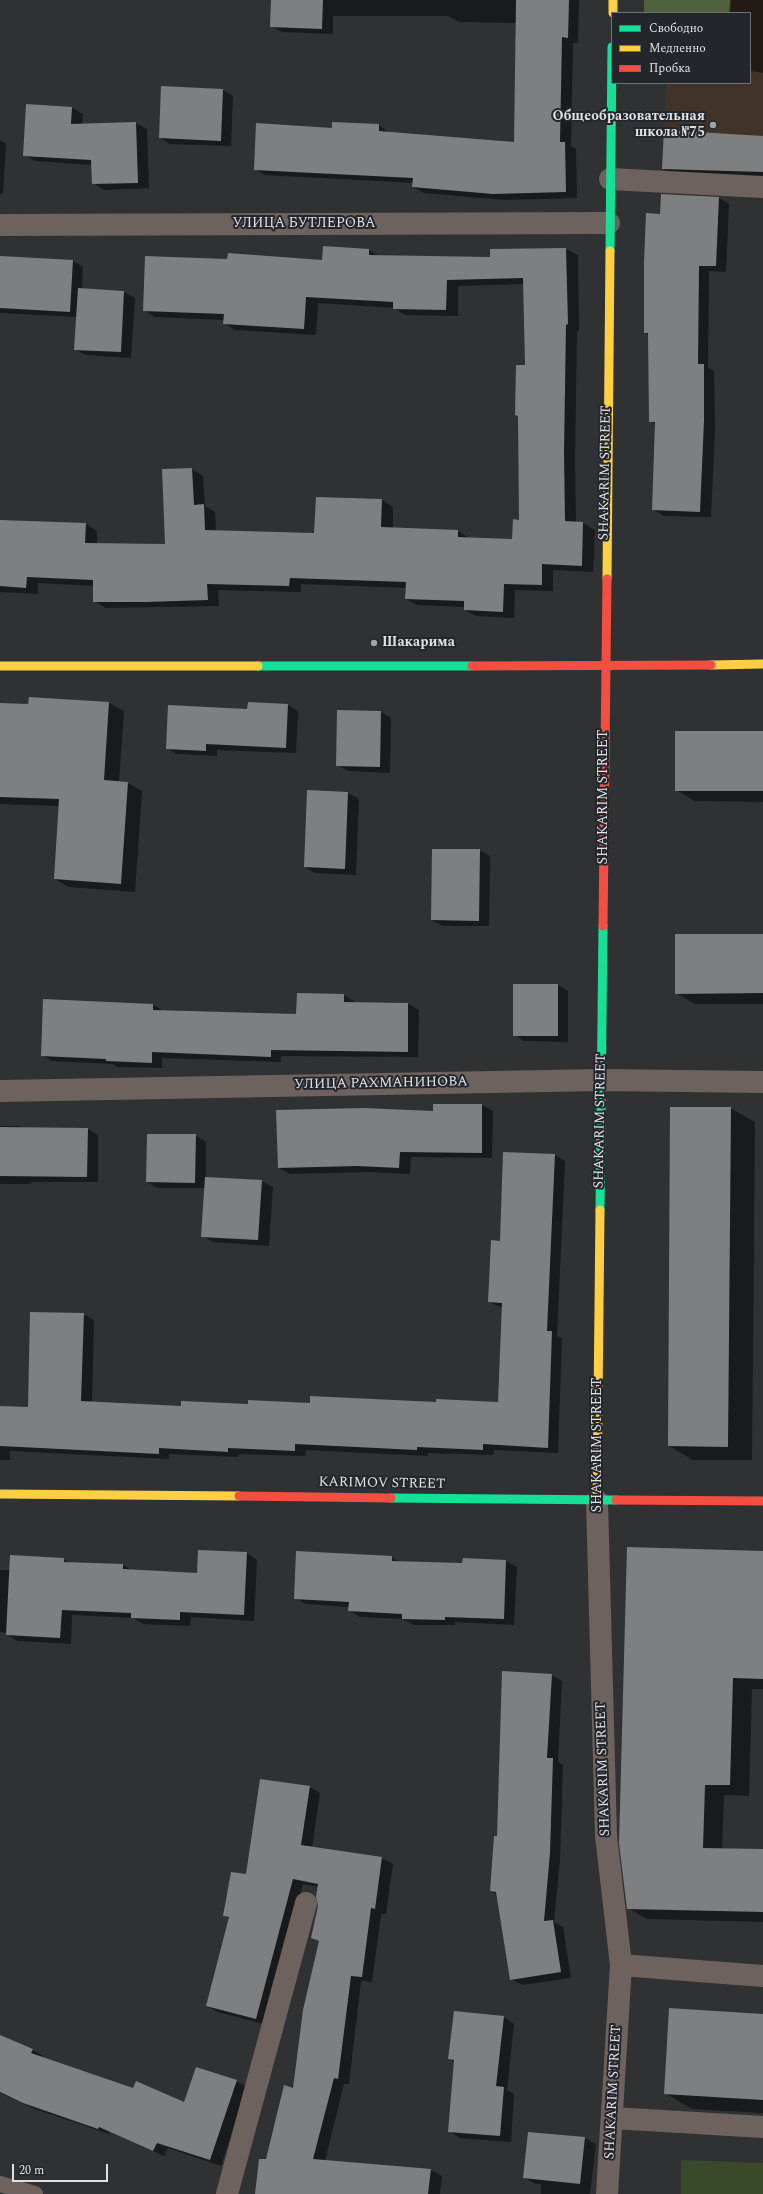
<!DOCTYPE html>
<html>
<head>
<meta charset="utf-8">
<style>
	body { margin:0 }
	#map { position:relative; width:763px; height:2194px; overflow:hidden; background:#2f3133; font-family:Spectral,serif }
	canvas { display:block }
	.legend { position:absolute; left:611px; top:12px; width:140px; height:72px; box-sizing:border-box; background:#23262b; border:1px solid #6e7175; margin:0; padding:5px 7px; list-style:none; font-size:12px; color:#dfe1e5 }
	.legend li { display:flex; align-items:center; gap:8px; height:20px }
	.legend b { width:20px; border:1px solid #6e7175 }
	.scale { position:absolute; left:12px; top:2164px; width:96px; height:18px; box-sizing:border-box; border:2px solid #dfe1e5; border-top:0; padding-left:5px; font-size:12px; line-height:14px; white-space:nowrap; color:#dfe1e5; -webkit-text-stroke:3px #23262b; paint-order:stroke }
</style>
</head>
<body>
<div id="map">
<canvas width="763" height="2194"></canvas>
<ul class="legend">
<li><b style="height:5px;background:#16e098"></b>Свободно</li>
<li><b style="height:5px;background:#ffcf43"></b>Медленно</li>
<li><b style="height:5px;background:#f24e42"></b>Пробка</li>
</ul>
<div class="scale">20 m</div>
</div>
<script>
const context = document.querySelector('canvas').getContext('2d');
context.lineJoin = 'round';
function paint(path, color) { context.fillStyle = color; context.fill(path, 'evenodd'); }
const shape = rows => new Path2D(rows.map(r => 'M' + r).join(''));
function stroke(path, color, width, dash) { context.strokeStyle = color; context.lineWidth = width; context.lineCap = dash ? 'butt' : 'round'; context.setLineDash(dash || []); context.stroke(path); }
function label(font, color, halo, rows, align = 'center') {
  context.font = font + ' Spectral,serif'; context.lineWidth = 4; context.setLineDash([]); context.textBaseline = 'middle'; context.strokeStyle = halo; context.fillStyle = color; for (const [text, x, y, turn = 0] of rows) {
    context.save(); context.translate(x, y); context.rotate((+turn || 0) * Math.PI / 180); context.textAlign = isNaN(turn) ? turn : align; if (halo) context.strokeText(text, 0, 0); context.fillText(text, 0, 0); context.restore();
  }
}
const education = shape([
	[670,0,763,0,763,172,662,167,666,83,750,83,750,13,669,13]
]);
const green = shape([
	[681,2160,763,2163,763,2194,681,2194]
]);
const forest = shape([
	[644,0,730,0,729,13,644,13]
]);
const shadow = shape([
	[272,0,579,0,578,43,573,43,571,146,576,149,577,198,504,200,424,193,413,187,414,183,265,175,255,169,333,129,379,125,389,133,515,143,517,23,459,22,448,16,333,16,333,34,282,32,271,26],
	[731,0,763,0,763,73,750,71,750,13,730,13],
	[223,90,233,96,231,146,170,144,160,138],
	[27,105,72,108,83,114,82,124,136,123,147,129,149,188,104,190,93,183,93,165,35,161,24,155],
	[763,137,763,180,679,178,663,169],
	[0,140,6,144,3,194,0,194],
	[719,198,729,204,726,272,709,271,708,368,714,371,715,428,711,517,664,516,653,509,656,425,650,421,649,335,645,333,661,215],
	[566,249,578,255,579,331,577,331,575,459,576,523,583,523,595,530,593,572,553,570,553,591,515,590,514,618,476,616,465,610,465,607,417,605,406,599,406,588,301,584,301,592,218,590,219,606,106,608,94,601,94,586,38,583,38,594,0,592,0,521,86,524,97,531,97,544,166,545,192,469,203,476,205,506,215,512,216,532,315,534,382,500,393,507,393,529,458,531,469,538,513,540,520,521,519,417,516,415,526,366,524,284,458,286,458,316,405,315,394,308,318,303,316,335,235,330,224,323,224,320,155,317,144,310,228,260,323,261,369,250,380,256,491,258,491,250],
	[0,257,73,261,83,267,82,289,124,292,135,298,131,358,86,355,75,349,77,317,0,313],
	[30,698,109,703,124,711,119,782,128,783,142,791,135,892,69,887,55,879,60,806,0,804,0,704,29,705],
	[288,705,298,711,296,753,217,750,217,756,177,754,167,748,248,710],
	[381,712,391,718,390,773,348,771,337,765],
	[763,732,763,802,695,801,676,790],
	[308,791,348,793,359,799,356,875,315,873,305,867],
	[479,850,490,856,489,926,443,926,432,920],
	[763,935,763,1004,695,1004,676,993],
	[558,985,568,991,568,1042,524,1041,514,1035],
	[344,995,354,1001,354,1004,408,1004,419,1010,418,1057,281,1056,281,1062,162,1058,162,1068,117,1067,113,1064,52,1061,42,1055,44,1000,153,1005,164,1011,297,1016],
	[482,1105,493,1111,492,1158,411,1157,410,1174,369,1172,290,1174,279,1168,434,1112],
	[730,1108,755,1122,752,1460,693,1460,669,1446],
	[0,1126,20,1126,25,1129,88,1129,98,1135,98,1182,31,1182,31,1184,0,1184],
	[195,1135,206,1142,206,1178,262,1181,273,1187,269,1246,213,1242,202,1236,205,1188,158,1188,147,1182],
	[555,1155,565,1161,557,1336,562,1338,558,1453,494,1450,493,1455,428,1453,428,1456,306,1450,305,1456,239,1454,238,1457,169,1454,169,1459,10,1451,10,1460,0,1460,0,1407,29,1408,83,1314,94,1320,92,1403,182,1407,499,1403,503,1308,489,1302,501,1242],
	[763,1552,763,1689,752,1689,749,1796,724,1795,722,1849,763,1850,763,1922,647,1919,628,1908],
	[247,1553,257,1560,254,1621,191,1617,190,1626,143,1624,133,1618,72,1615,71,1644,18,1641,7,1635,7,1633,0,1632,0,1570,10,1570,63,1559,70,1563,123,1565,133,1571,197,1574],
	[392,1557,401,1563,463,1564,506,1561,517,1567,514,1625,455,1622,455,1625,414,1625,403,1619,360,1617,349,1610,349,1607,306,1604,295,1598],
	[551,1675,562,1681,558,1762,563,1765,560,1859,554,1922,563,1927,571,1978,522,1985,511,1979,498,1895,491,1891,498,1837],
	[310,1787,320,1793,312,1848,382,1858,393,1864,386,1914,381,1914,372,1982,361,1981,349,2084,344,2084,325,2161,431,2170,442,2176,440,2194,256,2194,294,2089,320,1942,312,1938,319,1906,319,1887,303,1884,267,2025,218,2012,207,2006,229,1918,224,1916,247,1875],
	[763,2015,763,2113,692,2109,665,2093],
	[504,2017,514,2024,507,2090,514,2094,511,2142,460,2138,449,2131,455,2062,449,2059],
	[0,2036,33,2050,43,2056,42,2058,134,2089,184,2104,236,2081,247,2087,221,2166,168,2148,164,2156,110,2132,109,2134,35,2109,0,2093],
	[529,2133,585,2138,596,2144,590,2194,541,2194,541,2184,535,2184,524,2177]
]);
const building = shape([
	[271,0,323,0,322,29,270,27],
	[516,0,569,0,568,38,562,37,560,142,565,142,566,192,493,194,412,187,413,178,254,170,256,123,332,128,332,122,379,124,379,131,514,142],
	[161,86,223,89,221,141,159,138],
	[26,104,72,107,71,124,136,122,138,183,92,184,91,160,23,156],
	[664,130,763,136,763,172,662,169],
	[661,194,719,197,716,266,699,266,698,364,704,364,704,421,700,512,652,510,655,422,649,422,648,333,644,333,644,263,646,213,660,214],
	[323,246,369,249,369,255,490,257,490,249,566,248,568,324,566,325,564,452,565,521,583,522,582,566,542,564,542,585,504,584,503,612,464,610,464,601,405,599,406,582,290,578,289,586,207,584,208,600,146,602,93,602,93,580,27,577,26,588,0,586,0,520,86,523,85,543,165,544,162,469,192,468,194,505,204,504,205,530,314,533,316,497,382,499,381,527,458,530,458,537,512,539,513,519,519,520,518,416,515,415,516,365,525,365,523,278,447,280,446,310,393,309,393,302,306,297,304,329,223,324,224,314,143,311,145,256,227,259,228,253,322,260],
	[0,256,73,260,70,312,0,308],
	[78,288,124,291,121,352,74,350],
	[29,697,109,702,104,780,128,782,121,884,54,879,59,799,0,797,0,703,28,704],
	[248,702,288,704,286,748,206,744,206,751,166,749,168,705,247,709],
	[337,710,381,711,380,767,336,766],
	[675,731,763,731,763,791,675,791],
	[307,790,348,792,345,869,304,867],
	[432,849,480,849,479,921,431,920],
	[675,934,763,934,763,993,675,994],
	[513,984,558,984,558,1036,513,1036],
	[297,993,344,994,344,1002,408,1003,408,1052,271,1050,271,1057,152,1052,152,1063,106,1061,106,1059,41,1056,43,999,153,1004,153,1010,296,1014],
	[433,1104,482,1104,482,1153,400,1152,399,1168,357,1166,278,1168,276,1110,364,1108,433,1111],
	[670,1107,731,1107,728,1447,668,1446],
	[0,1127,88,1128,87,1177,0,1176],
	[147,1134,196,1134,195,1183,146,1182],
	[503,1152,555,1154,547,1331,552,1331,548,1448,483,1444,483,1450,417,1447,417,1450,295,1444,295,1451,228,1448,228,1452,159,1448,159,1454,0,1446,0,1406,28,1407,30,1312,84,1313,81,1401,181,1406,181,1401,248,1404,248,1400,310,1403,310,1396,436,1402,436,1399,498,1402,502,1303,488,1302,491,1240,500,1241],
	[205,1177,262,1180,258,1240,201,1237],
	[627,1547,763,1551,763,1679,733,1678,730,1785,705,1785,703,1848,763,1849,763,1912,627,1909,619,1843],
	[198,1550,247,1552,244,1615,180,1612,180,1620,131,1618,131,1613,62,1610,60,1638,6,1635,10,1555,64,1558,64,1562,123,1564,123,1569,197,1573],
	[296,1551,392,1556,392,1561,462,1563,463,1558,506,1560,504,1619,445,1617,445,1620,402,1619,402,1614,348,1611,349,1602,294,1599],
	[502,1671,552,1674,547,1758,553,1758,550,1853,544,1921,553,1920,561,1972,510,1980,496,1892,490,1891,494,1836,497,1836],
	[260,1779,310,1786,301,1845,382,1857,375,1909,371,1908,362,1977,351,1976,338,2079,334,2078,313,2159,431,2169,428,2194,255,2194,259,2159,266,2159,284,2085,293,2088,303,2010,319,1941,311,1938,318,1906,316,1897,318,1884,293,1879,256,2019,206,2006,229,1917,223,1916,231,1872,246,1874],
	[669,2008,763,2014,763,2100,664,2094],
	[454,2011,504,2016,496,2086,504,2087,500,2136,448,2132,454,2060,448,2059],
	[0,2035,33,2049,31,2053,133,2088,136,2081,184,2102,196,2067,237,2080,210,2160,157,2143,153,2151,99,2127,98,2129,23,2103,0,2092],
	[528,2132,585,2137,580,2184,523,2178]
]);
const lane = shape([
	[0,2184,35,2194]
]);
const street = shape([
	[610,179,763,187],
	[0,225,609,223],
	[0,1091,601,1080,763,1082],
	[597,1501,606,1836,621,1965,607,2194],
	[621,1965,763,1976],
	[613,2118,763,2127],
	[227,2194,306,1903]
]);
const fast = shape([
	[610,251,612,47],
	[258,666,472,666],
	[600,1210,603,926],
	[391,1498,616,1500]
]);
const slow = shape([
	[613,0,613,13],
	[607,579,610,251],
	[711,665,763,664],
	[0,666,258,666],
	[0,1494,239,1496],
	[597,1501,600,1210]
]);
const jam = shape([
	[472,666,711,665],
	[603,926,607,579],
	[239,1496,391,1498],
	[616,1500,763,1501]
]);
const markers = [
	[713,125,4,"#a1a3a7"],
	[374,643,4,"#a1a3a7"]
];
const poiNames = [
	["Общеобразовательная",705,117],
	["школа №75",705,133],
	["Шакарима",382,643,"left"]
];
const streetNames = [
	["УЛИЦА БУТЛЕРОВА",304,224],
	["SHAKARIM STREET",606,473,-89],
	["SHAKARIM STREET",604,797,-90],
	["УЛИЦА РАХМАНИНОВА",381,1084,-1],
	["SHAKARIM STREET",601,1121,-89],
	["SHAKARIM STREET",598,1445,-90],
	["KARIMOV STREET",382,1484,1],
	["SHAKARIM STREET",604,1769,-92],
	["SHAKARIM STREET",614,2092,-87]
];
paint(education, '#403429');
paint(green, '#3a492a');
paint(forest, '#50613e');
paint(shadow, '#0007');
paint(building, '#7e7f81');
stroke(lane, '#6e625e', 16);
stroke(street, '#6e625e', 22);
stroke(fast, '#16e098', 9);
stroke(slow, '#ffcf43', 9);
stroke(jam, '#f24e42', 9);
for (const [x, y, r, color] of markers) { const dot = new Path2D(); dot.arc(x, y, r, 0, 2 * Math.PI); context.fillStyle = color; context.fill(dot); stroke(dot, '#23262b', 1.5); }
label('bold 14px', '#dfe1e5', '#23262b', poiNames, 'right');
label('14px', '#dfe1e5', '#23262b', streetNames);
</script>
</body>
</html>
